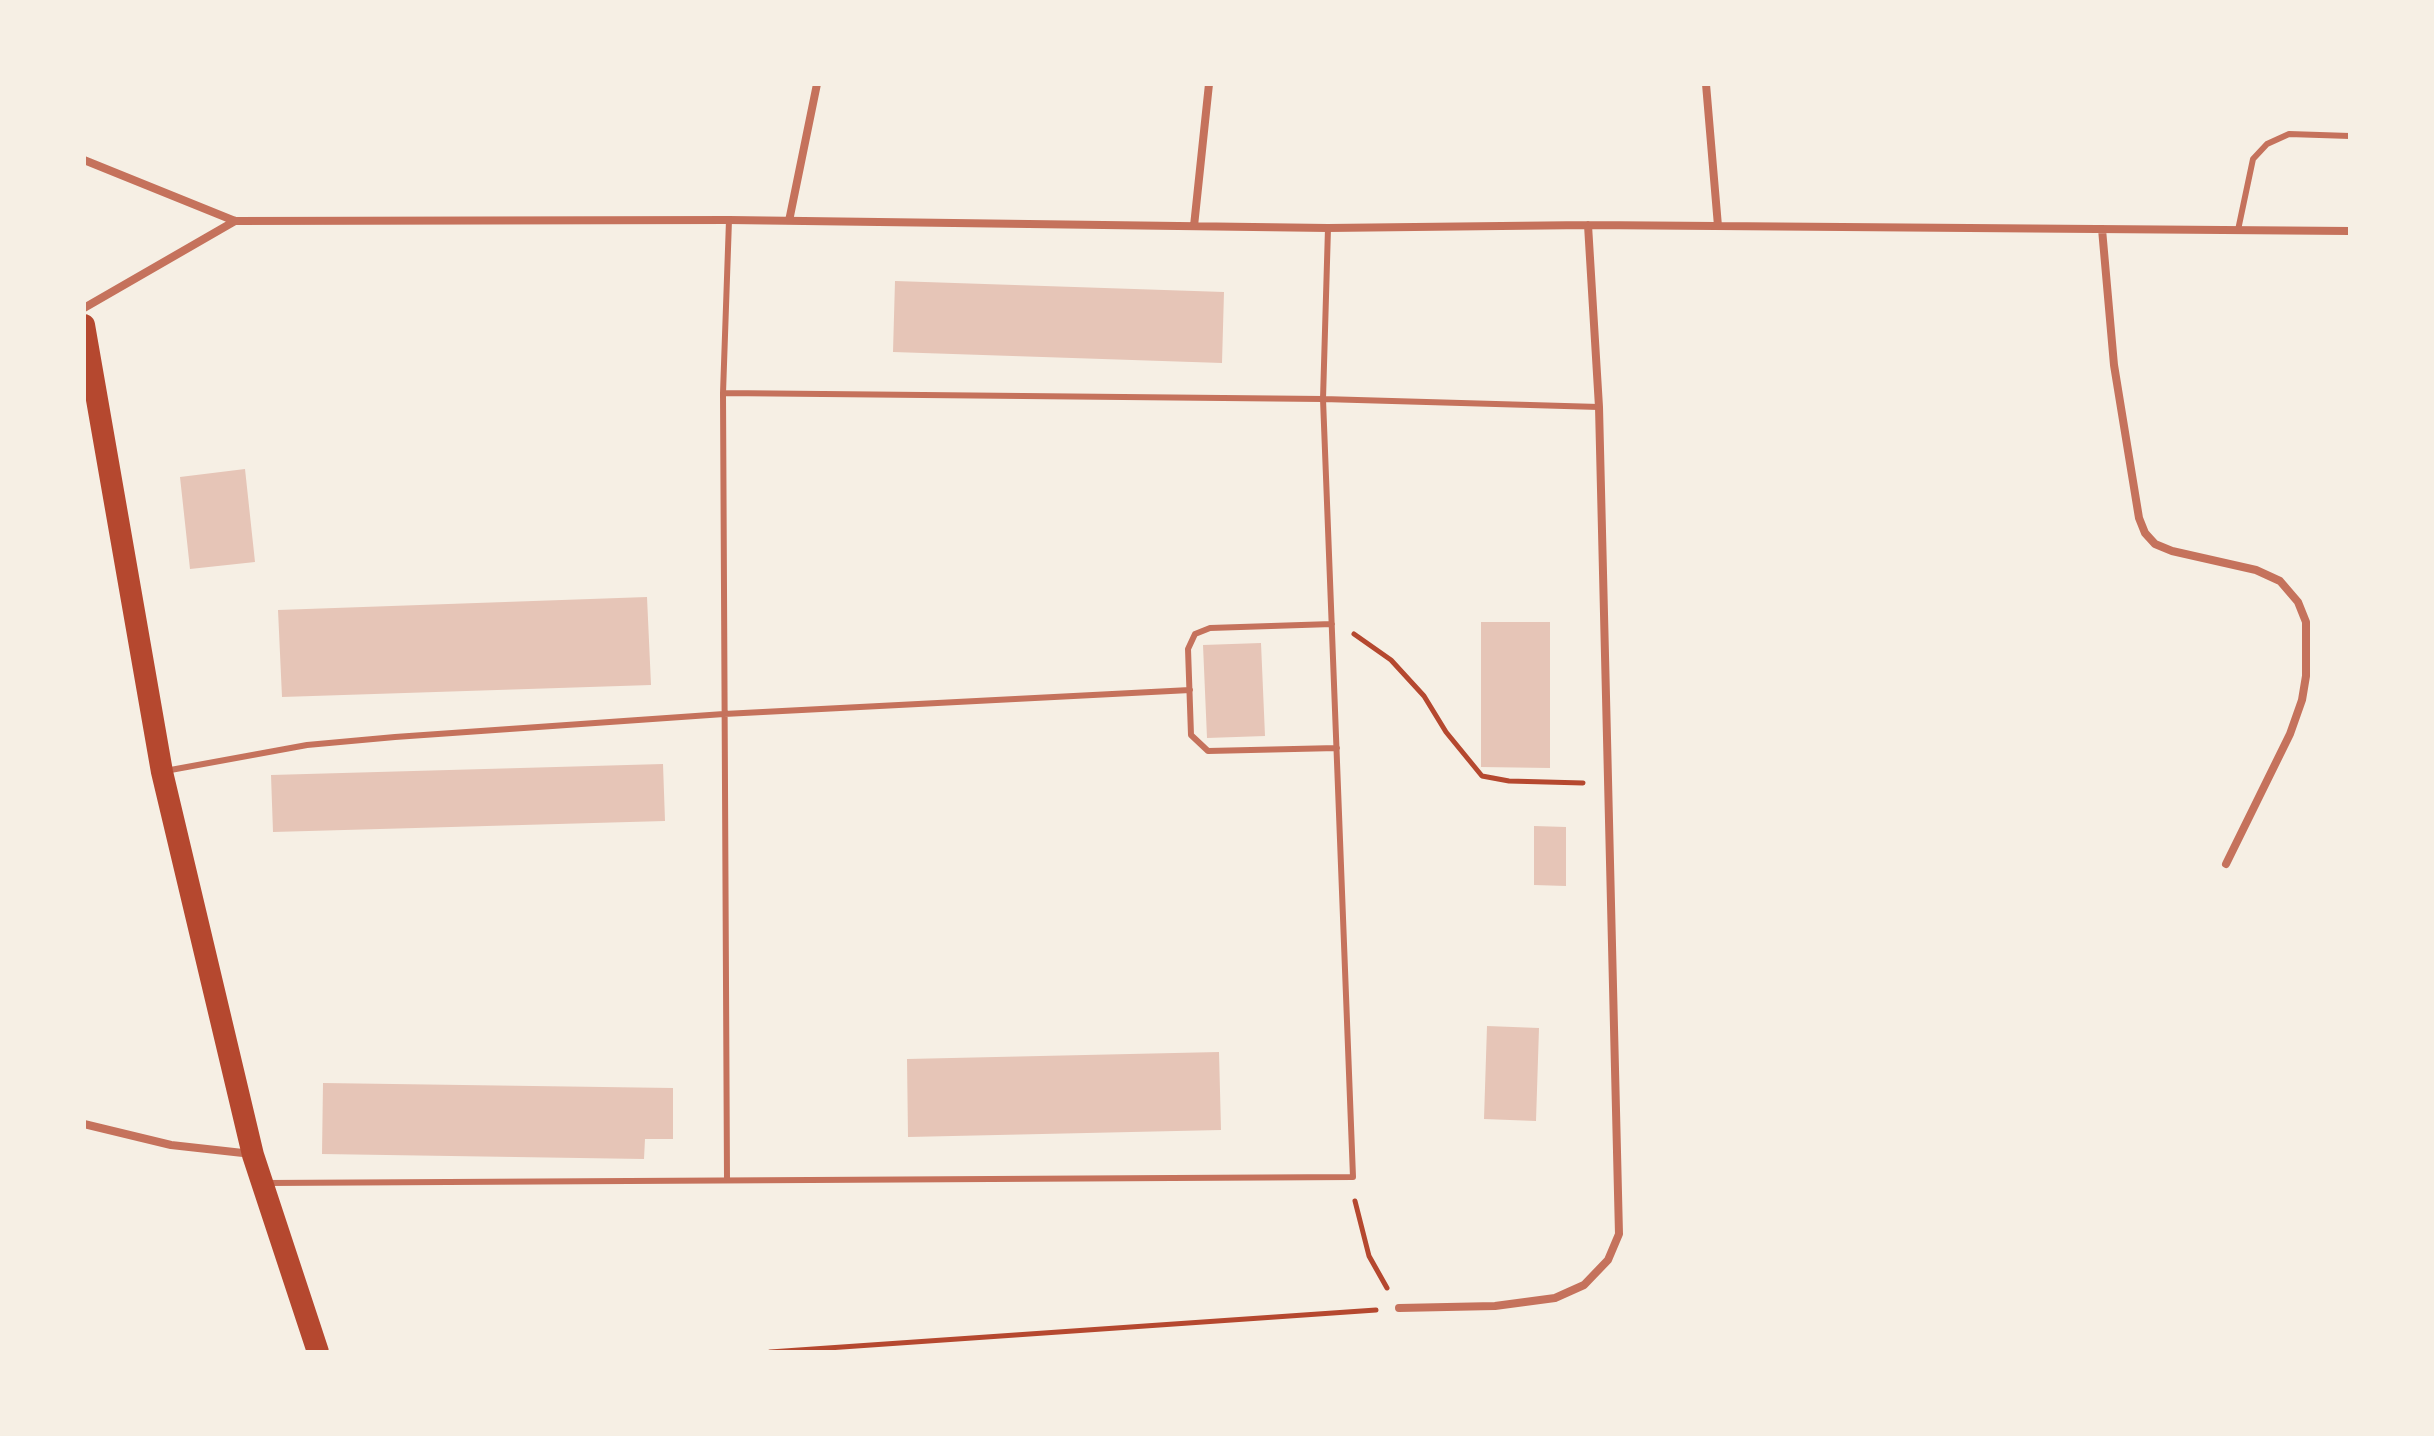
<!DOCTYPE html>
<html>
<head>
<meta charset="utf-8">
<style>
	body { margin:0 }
	#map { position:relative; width:2434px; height:1436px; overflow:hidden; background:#f6efe4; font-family:Merriweather,serif }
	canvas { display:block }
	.frame { position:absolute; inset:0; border:86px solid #f6efe4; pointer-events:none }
</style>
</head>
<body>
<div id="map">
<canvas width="2434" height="1436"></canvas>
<div class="frame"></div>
</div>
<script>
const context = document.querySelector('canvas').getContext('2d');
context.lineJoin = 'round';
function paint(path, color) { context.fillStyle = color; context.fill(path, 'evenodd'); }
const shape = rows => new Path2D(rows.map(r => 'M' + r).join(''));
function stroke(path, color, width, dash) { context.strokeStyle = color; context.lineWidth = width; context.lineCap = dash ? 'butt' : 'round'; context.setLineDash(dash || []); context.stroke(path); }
const building = shape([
	[895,281,1224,292,1222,363,893,352],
	[245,469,255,562,190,569,180,477],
	[647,597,651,685,282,697,278,610],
	[1481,622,1550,622,1550,768,1481,767],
	[1261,643,1265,736,1207,738,1203,645],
	[663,764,665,821,273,832,271,775],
	[1534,826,1566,827,1566,886,1534,885],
	[1487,1026,1539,1028,1536,1121,1484,1119],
	[1219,1052,1221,1130,908,1137,907,1059],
	[323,1083,673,1088,673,1139,645,1139,644,1159,322,1154]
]);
const path = shape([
	[1354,634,1391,660,1424,696,1446,732,1482,776,1509,781,1583,783],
	[1355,1201,1369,1256,1387,1288],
	[770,1352,1376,1310]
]);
const service = shape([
	[2238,230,2253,159,2267,144,2289,134,2350,136],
	[723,393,1323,399,1599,407],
	[1332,624,1210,628,1195,634,1188,649,1191,735,1208,751,1337,748],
	[165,771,307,745,395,737,724,714,1190,690],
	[727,1180,723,393,729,220],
	[267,1183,1353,1177,1323,399,1328,228]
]);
const minor = shape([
	[1706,84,1718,226],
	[84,160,235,221,729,220,1328,228,1588,225,2350,231],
	[789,221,817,84],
	[1194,226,1209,84],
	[2102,229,2114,365,2139,518,2145,533,2155,544,2172,551,2256,570,2280,581,2298,602,2306,622,2306,676,2302,700,2290,734,2226,864],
	[84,308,235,221],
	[84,1124,171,1145,252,1154],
	[1399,1308,1495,1306,1555,1298,1584,1285,1608,1260,1619,1234,1599,407,1588,225]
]);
const trunk = shape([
	[84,325,162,772,253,1155,318,1352]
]);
paint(building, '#e6c5b7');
stroke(path, '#b5482f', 5);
stroke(service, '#c5725c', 6);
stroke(minor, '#c5725c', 8);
stroke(trunk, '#b5482f', 22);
</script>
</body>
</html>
